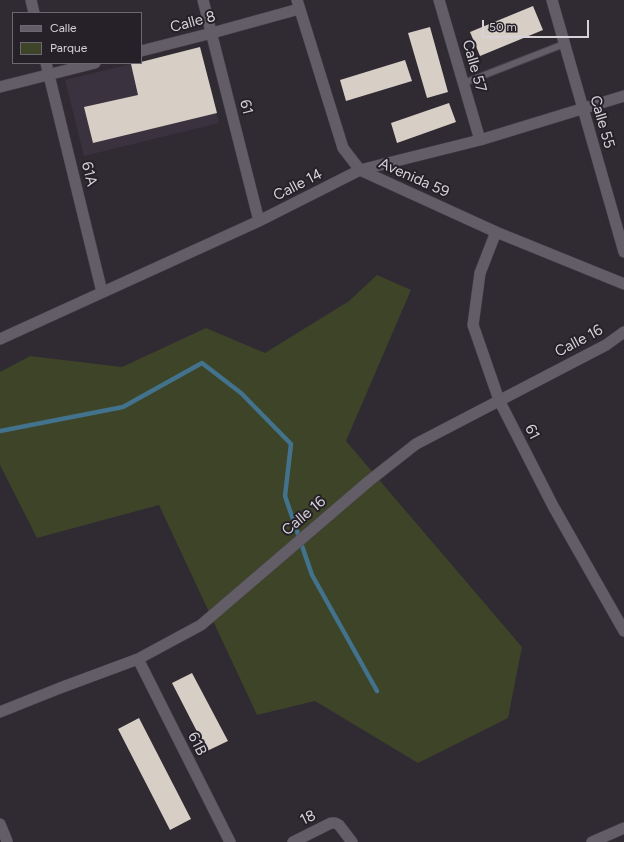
<!DOCTYPE html>
<html>
<head>
<meta charset="utf-8">
<style>
	body { margin:0 }
	#map { position:relative; width:624px; height:842px; overflow:hidden; background:#302a33; font-family:Figtree,sans-serif }
	canvas { display:block }
	.legend { position:absolute; left:12px; top:12px; width:130px; height:52px; box-sizing:border-box; background:#262129; border:1px solid #6c686f; margin:0; padding:5px 7px; list-style:none; font-size:12px; color:#d6d2d8 }
	.legend li { display:flex; align-items:center; gap:8px; height:20px }
	.legend b { width:20px; border:1px solid #6c686f }
	.scale { position:absolute; left:482px; top:20px; width:107px; height:18px; box-sizing:border-box; border:2px solid #d6d2d8; border-top:0; padding-left:5px; font-size:12px; line-height:14px; white-space:nowrap; color:#d6d2d8; -webkit-text-stroke:3px #262129; paint-order:stroke }
</style>
</head>
<body>
<div id="map">
<canvas width="624" height="842"></canvas>
<ul class="legend">
<li><b style="height:5px;background:#635d67"></b>Calle</li>
<li><b style="height:11px;background:#3d4428"></b>Parque</li>
</ul>
<div class="scale">50 m</div>
</div>
<script>
const context = document.querySelector('canvas').getContext('2d');
context.lineJoin = 'round';
function paint(path, color) { context.fillStyle = color; context.fill(path, 'evenodd'); }
const shape = rows => new Path2D(rows.map(r => 'M' + r).join(''));
function stroke(path, color, width, dash) { context.strokeStyle = color; context.lineWidth = width; context.lineCap = dash ? 'butt' : 'round'; context.setLineDash(dash || []); context.stroke(path); }
function label(font, color, halo, rows, align = 'center') {
  context.font = font + ' Figtree,sans-serif'; context.lineWidth = 4; context.setLineDash([]); context.textBaseline = 'middle'; context.strokeStyle = halo; context.fillStyle = color; for (const [text, x, y, turn = 0] of rows) {
    context.save(); context.translate(x, y); context.rotate((+turn || 0) * Math.PI / 180); context.textAlign = isNaN(turn) ? turn : align; if (halo) context.strokeText(text, 0, 0); context.fillText(text, 0, 0); context.restore();
  }
}
const built = shape([
	[200,47,219,123,84,156,65,80,135,63,141,63,141,62]
]);
const green = shape([
	[377,275,411,290,346,441,522,647,508,718,418,763,315,701,257,715,159,505,37,538,0,465,0,372,30,356,122,367,206,328,265,353,349,301]
]);
const stream = shape([
	[0,431,123,407,202,363,241,393,291,444,285,496,312,575,377,691]
]);
const building = shape([
	[533,6,543,30,480,56,470,32],
	[430,27,448,92,427,98,408,33],
	[200,47,217,113,93,143,84,107,138,95,131,64,141,63,141,62],
	[405,60,412,81,346,101,340,80],
	[449,103,456,122,397,143,391,123],
	[192,673,228,741,207,751,172,683],
	[139,718,191,819,170,830,118,729]
]);
const service = shape([
	[464,83,564,44]
]);
const minor = shape([
	[31,0,34,13],
	[203,0,259,221],
	[439,0,480,140],
	[552,0,624,252],
	[46,63,102,292],
	[496,232,480,273,473,325,499,400,553,506,624,631],
	[0,339,259,221,360,170,480,140,624,96],
	[138,659,230,842],
	[0,712,60,688,138,659,201,625,369,481,416,444,606,345,624,332],
	[0,824,7,841],
	[293,842,331,823,335,823,339,825,352,842],
	[592,842,624,828]
]);
const tertiary = shape([
	[297,0,343,148,360,170,496,232,624,284],
	[141,51,212,33,299,9],
	[0,87,95,63]
]);
const streetNames = [
	["Calle 8",193,22,-15],
	["Calle 57",474,66,74],
	["61",246,107,76],
	["Calle 55",602,122,74],
	["61A",89,174,76],
	["Avenida 59",414,178,24],
	["Calle 14",298,185,-27],
	["Calle 16",579,341,-28],
	["61",532,432,63],
	["Calle 16",304,516,-40],
	["61B",197,744,63],
	["18",308,818,-26]
];
paint(built, '#3b323f');
paint(green, '#3d4428');
stroke(stream, '#42728c', 4.5);
paint(building, '#d7cec5');
stroke(service, '#49454b', 8);
stroke(minor, '#49454b', 12);
stroke(tertiary, '#49454b', 12);
stroke(service, '#635d67', 6);
stroke(minor, '#635d67', 11);
stroke(tertiary, '#635d67', 11);
label('15px', '#d6d2d8', '#262129', streetNames);
</script>
</body>
</html>
